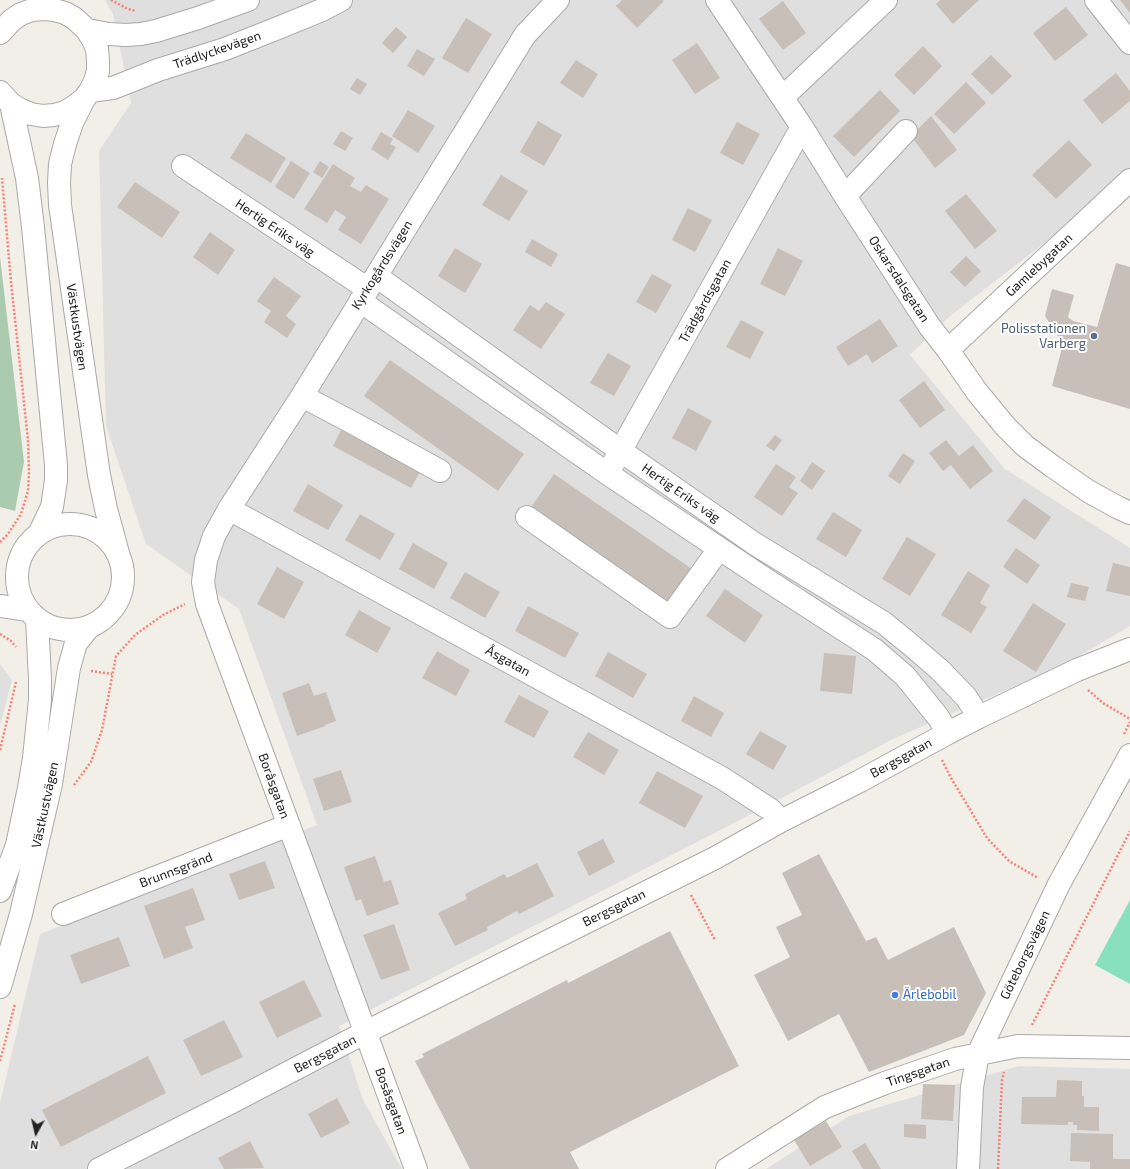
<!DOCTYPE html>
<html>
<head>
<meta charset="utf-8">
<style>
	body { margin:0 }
	#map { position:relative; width:1130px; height:1169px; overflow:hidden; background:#f2efe9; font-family:"Exo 2",sans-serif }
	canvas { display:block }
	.north { position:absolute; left:16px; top:1113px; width:40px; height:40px; -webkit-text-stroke:3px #fff; paint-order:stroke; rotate:188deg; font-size:11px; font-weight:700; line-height:16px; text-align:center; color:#222 }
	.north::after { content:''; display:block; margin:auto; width:14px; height:18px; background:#222; clip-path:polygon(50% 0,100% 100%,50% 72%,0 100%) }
</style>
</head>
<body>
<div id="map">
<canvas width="1130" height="1169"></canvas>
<div class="north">N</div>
</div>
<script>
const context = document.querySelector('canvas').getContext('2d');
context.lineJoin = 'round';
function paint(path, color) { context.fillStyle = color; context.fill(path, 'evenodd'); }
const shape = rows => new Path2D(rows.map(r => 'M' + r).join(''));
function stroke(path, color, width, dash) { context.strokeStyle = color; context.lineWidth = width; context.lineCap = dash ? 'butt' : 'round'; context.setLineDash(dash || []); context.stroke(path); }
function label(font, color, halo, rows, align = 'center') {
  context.font = font + ' "Exo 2",sans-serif'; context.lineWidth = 4; context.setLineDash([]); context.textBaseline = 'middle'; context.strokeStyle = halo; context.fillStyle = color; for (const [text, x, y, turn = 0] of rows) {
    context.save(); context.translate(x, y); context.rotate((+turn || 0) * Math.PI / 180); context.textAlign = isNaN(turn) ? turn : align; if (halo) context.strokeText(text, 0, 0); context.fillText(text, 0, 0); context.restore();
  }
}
const residential = shape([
	[105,0,1130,0,1130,177,950,316,910,355,1005,469,1130,548,1130,626,1062,666,895,738,738,821,339,1026,363,1100,402,1169,0,1169,0,1103,40,934,317,825,239,609,146,544,106,426,99,151,131,103,113,14],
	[0,664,12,680,0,726],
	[1019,1066,1130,1069,1130,1169,766,1169,849,1116]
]);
const cemetery = shape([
	[0,257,24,462,15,511,0,507]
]);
const pitch = shape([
	[1130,900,1130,984,1095,965]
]);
const building = shape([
	[622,0,662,0,664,1,637,28,616,6],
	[940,0,979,0,953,24,936,4],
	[1120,0,1130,0,1130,13],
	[783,1,806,33,783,50,759,19],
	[1066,7,1088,35,1055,61,1033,33],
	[466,18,492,34,468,73,442,58],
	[396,27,407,37,393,53,382,43],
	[697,43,720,78,695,94,672,60],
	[923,46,942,66,914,95,894,75],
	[417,49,435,59,424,76,407,66],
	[991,55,1012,76,992,95,971,74],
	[576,60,598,74,583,98,560,83],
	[1116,73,1130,91,1130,101,1102,124,1083,100],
	[357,78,367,84,360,95,350,89],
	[966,82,986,103,954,134,934,114],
	[880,90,900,111,854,157,833,136],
	[408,110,435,126,418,153,392,136],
	[931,116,957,150,935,168,911,136],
	[538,121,562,135,544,166,520,152],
	[737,122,760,134,743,165,720,153],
	[341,131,353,138,345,151,333,144],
	[381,132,393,139,390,144,396,147,388,160,371,149],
	[246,133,286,158,271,183,230,158],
	[1069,140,1092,165,1056,199,1032,175],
	[291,161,310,173,294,199,275,187],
	[320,161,329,167,322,178,313,172],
	[333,164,355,178,350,186,361,192,366,185,389,199,361,244,338,230,346,217,335,210,327,223,304,209],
	[501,175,528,191,509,221,482,205],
	[135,182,180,212,162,238,117,207],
	[966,194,997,231,975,249,945,211],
	[688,208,712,220,695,252,672,240],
	[210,232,235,250,218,275,193,257],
	[532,239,558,254,551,267,525,252],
	[455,248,482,264,465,293,438,276],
	[778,248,803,261,785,296,760,284],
	[966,256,981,271,965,287,950,272],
	[1116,263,1130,267,1130,409,1052,386,1063,344,1045,316,1052,289,1074,295,1068,317,1073,321,1097,327],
	[652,274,672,285,656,313,636,302],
	[274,277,301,296,286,316,296,324,287,338,264,322,271,311,257,301],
	[546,302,565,314,541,349,513,330,530,305,539,311],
	[880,319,898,346,872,363,867,354,848,366,836,347],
	[741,320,764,332,750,359,726,347],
	[608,353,631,366,614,396,590,383],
	[390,360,524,454,498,491,364,396],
	[924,381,945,410,920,428,899,400],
	[688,408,712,421,696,451,672,438],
	[341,430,420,472,411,488,333,446],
	[775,435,782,440,774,451,766,446],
	[946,440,959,456,973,445,993,471,970,489,951,465,943,471,929,453],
	[903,453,915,461,900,484,888,476],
	[812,462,825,471,812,490,800,481],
	[776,464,796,477,789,487,798,493,782,516,754,497],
	[554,474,692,569,666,608,527,513],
	[308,484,343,505,328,530,293,511],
	[1024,498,1051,517,1035,540,1007,521],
	[833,512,862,530,846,557,816,539],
	[360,514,395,534,380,560,345,540],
	[907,537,936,554,910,596,882,579],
	[413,543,448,563,434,589,399,569],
	[1016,548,1040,565,1027,584,1003,567],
	[1113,563,1130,567,1130,596,1106,591],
	[277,567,304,582,284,619,257,604],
	[968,571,990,585,980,603,987,607,971,633,941,615],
	[465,572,500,592,485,618,450,598],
	[1071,583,1089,587,1085,601,1067,597],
	[725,589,763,615,745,643,706,616],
	[1033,603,1066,624,1036,672,1003,651],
	[528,606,579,633,565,658,515,631],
	[359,610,391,628,377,653,345,635],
	[437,651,470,670,456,696,422,678],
	[608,652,647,674,633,698,595,676],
	[824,653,856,656,852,694,820,691],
	[309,683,314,696,326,692,336,721,325,725,325,726,297,736,282,693],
	[519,695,549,711,534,738,504,722],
	[694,696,724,713,711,737,681,721],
	[760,731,787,746,773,770,746,754],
	[588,732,619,750,604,775,573,757],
	[341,770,352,802,324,811,313,779],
	[657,771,703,796,685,828,639,803],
	[603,839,615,862,589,876,577,852],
	[819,854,866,941,876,937,888,960,954,927,986,993,964,1035,869,1072,839,1014,788,1041,754,975,790,957,776,927,802,915,782,873],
	[375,856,384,882,391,880,399,904,367,916,361,899,356,901,344,867],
	[265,861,275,888,239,900,229,874],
	[537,863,554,896,519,914,517,911,487,927,488,930,455,946,438,913,467,899,465,894,504,874,507,878],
	[193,888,205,920,185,927,193,948,164,959,144,906],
	[394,924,410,970,381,980,363,935],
	[670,931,739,1066,570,1152,579,1169,470,1169,415,1061,424,1057,422,1054,567,980,568,983],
	[119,937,130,966,81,984,70,955],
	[304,980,322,1016,277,1038,259,1002],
	[224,1020,243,1057,201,1076,183,1040],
	[148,1056,166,1093,61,1147,42,1110],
	[1057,1080,1082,1081,1082,1096,1084,1096,1084,1107,1099,1107,1099,1131,1077,1130,1077,1125,1073,1125,1073,1122,1068,1122,1068,1125,1021,1124,1022,1097,1056,1097],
	[923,1084,955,1085,953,1121,921,1119],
	[337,1098,350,1123,321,1138,308,1114],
	[826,1121,842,1147,810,1166,794,1140],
	[904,1124,926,1125,926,1139,904,1137],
	[1071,1133,1113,1134,1113,1159,1130,1159,1130,1169,1090,1169,1090,1162,1070,1161],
	[250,1141,264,1168,224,1169,218,1158],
	[865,1143,881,1169,863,1169,852,1151]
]);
const path = shape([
	[111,0,128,9,136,11],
	[0,542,8,534,21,514,28,491,29,472,28,440,11,282,2,178],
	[0,634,11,641,16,647],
	[91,671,112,674],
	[1088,690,1103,703,1130,719],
	[1124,734,1130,722],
	[0,750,16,682],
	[942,760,951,778,987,838,1009,861,1038,878],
	[74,785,91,762,102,730,116,656,135,635,163,615,185,604],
	[691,895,715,940],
	[1032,1025,1130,831],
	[0,1061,15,1004],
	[998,1169,1002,1080,1004,1072]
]);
const minor = shape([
	[717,0,802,127,845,196,930,327,948,350,977,392,1005,426,1025,446,1052,466,1088,491,1117,507,1130,513],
	[1096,0,1107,14,1130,43],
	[87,30,109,34,126,35,141,34,156,31,198,18,248,0],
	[0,33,12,20,21,14,32,10,43,9,54,10,65,13,74,18,87,30,93,40,97,49,98,60,98,71,95,81,90,91,84,99,75,106,65,112,54,115,43,116,31,114,21,110,11,104,0,92],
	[90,91,113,88,158,70,225,49,278,28,322,10,341,0],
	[783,97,886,0],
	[84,99,72,123,65,144,60,164,59,183,60,205,99,475,106,509,119,557],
	[11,104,27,178,33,227,56,465,56,480,52,507,40,532],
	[183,166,368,289],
	[845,196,906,131],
	[376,276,621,451,755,544,884,623,911,645,940,670,966,697,979,717],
	[360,301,608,474,759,575,875,650,905,676,938,717,948,733],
	[948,350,1130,180],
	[302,396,355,424,440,471],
	[613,464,802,127],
	[229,509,722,778,771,810,781,821],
	[527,517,670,617,719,549],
	'17 577a53 53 0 1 1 106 0a53 53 0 1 1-106 0Z',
	[0,606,28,610],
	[0,891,17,845,29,788,34,758,40,700,40,679,37,619],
	[63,914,289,825],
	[0,987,21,914,51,784,69,668,76,643,90,626],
	[99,1169,232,1102,366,1032,715,858,781,821,860,781,948,733,979,717,1077,670,1130,649],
	[416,1169,207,604,203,582,206,560,214,536,229,509,302,396,525,35,558,0],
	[727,1169,825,1107,885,1083,955,1059,1018,1046,1130,1048],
	[968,1169,972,1087,978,1054,1059,884,1130,755]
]);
const markers = [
	[1094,336,4,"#5c6f8a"],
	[895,995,4,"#3f7fe0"]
];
const streetNames = [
	["Trädlyckevägen",217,50,-19],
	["Hertig Eriks väg",275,228,34],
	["Kyrkogårdsvägen",382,265,-58],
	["Gamlebygatan",1039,265,-43],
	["Oskarsdalsgatan",899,279,57],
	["Trädgårdsgatan",705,301,-61],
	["Västkustvägen",77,327,82],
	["Hertig Eriks väg",681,493,35],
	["Åsgatan",508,661,29],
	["Bergsgatan",901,758,-29],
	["Boråsgatan",274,786,70],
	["Västkustvägen",45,805,-78],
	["Brunnsgränd",176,870,-21],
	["Bergsgatan",614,908,-26],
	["Göteborgsvägen",1025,955,-64],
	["Bergsgatan",325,1054,-27],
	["Tingsgatan",918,1072,-19],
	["Bosåsgatan",391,1101,70]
];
const serviceNames = [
	["Polisstationen",1086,329],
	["Varberg",1086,344]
];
const shopNames = [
	["Ärlebobil",903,995]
];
paint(residential, '#e0dfdf');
paint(cemetery, '#aacbaf');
paint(pitch, '#88e0be');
paint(building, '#c7bfb8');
stroke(minor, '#a9a9a9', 24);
stroke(path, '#fa8072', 2.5, [2, 2]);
stroke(minor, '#fff', 22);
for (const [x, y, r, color] of markers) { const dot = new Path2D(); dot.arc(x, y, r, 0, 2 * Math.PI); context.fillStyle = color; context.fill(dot); stroke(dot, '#fff', 1.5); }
label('13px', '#222', '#fff', streetNames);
label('13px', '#4e5e75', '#fff', serviceNames, 'right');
label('13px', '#366cbe', '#fff', shopNames, 'left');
</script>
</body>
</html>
